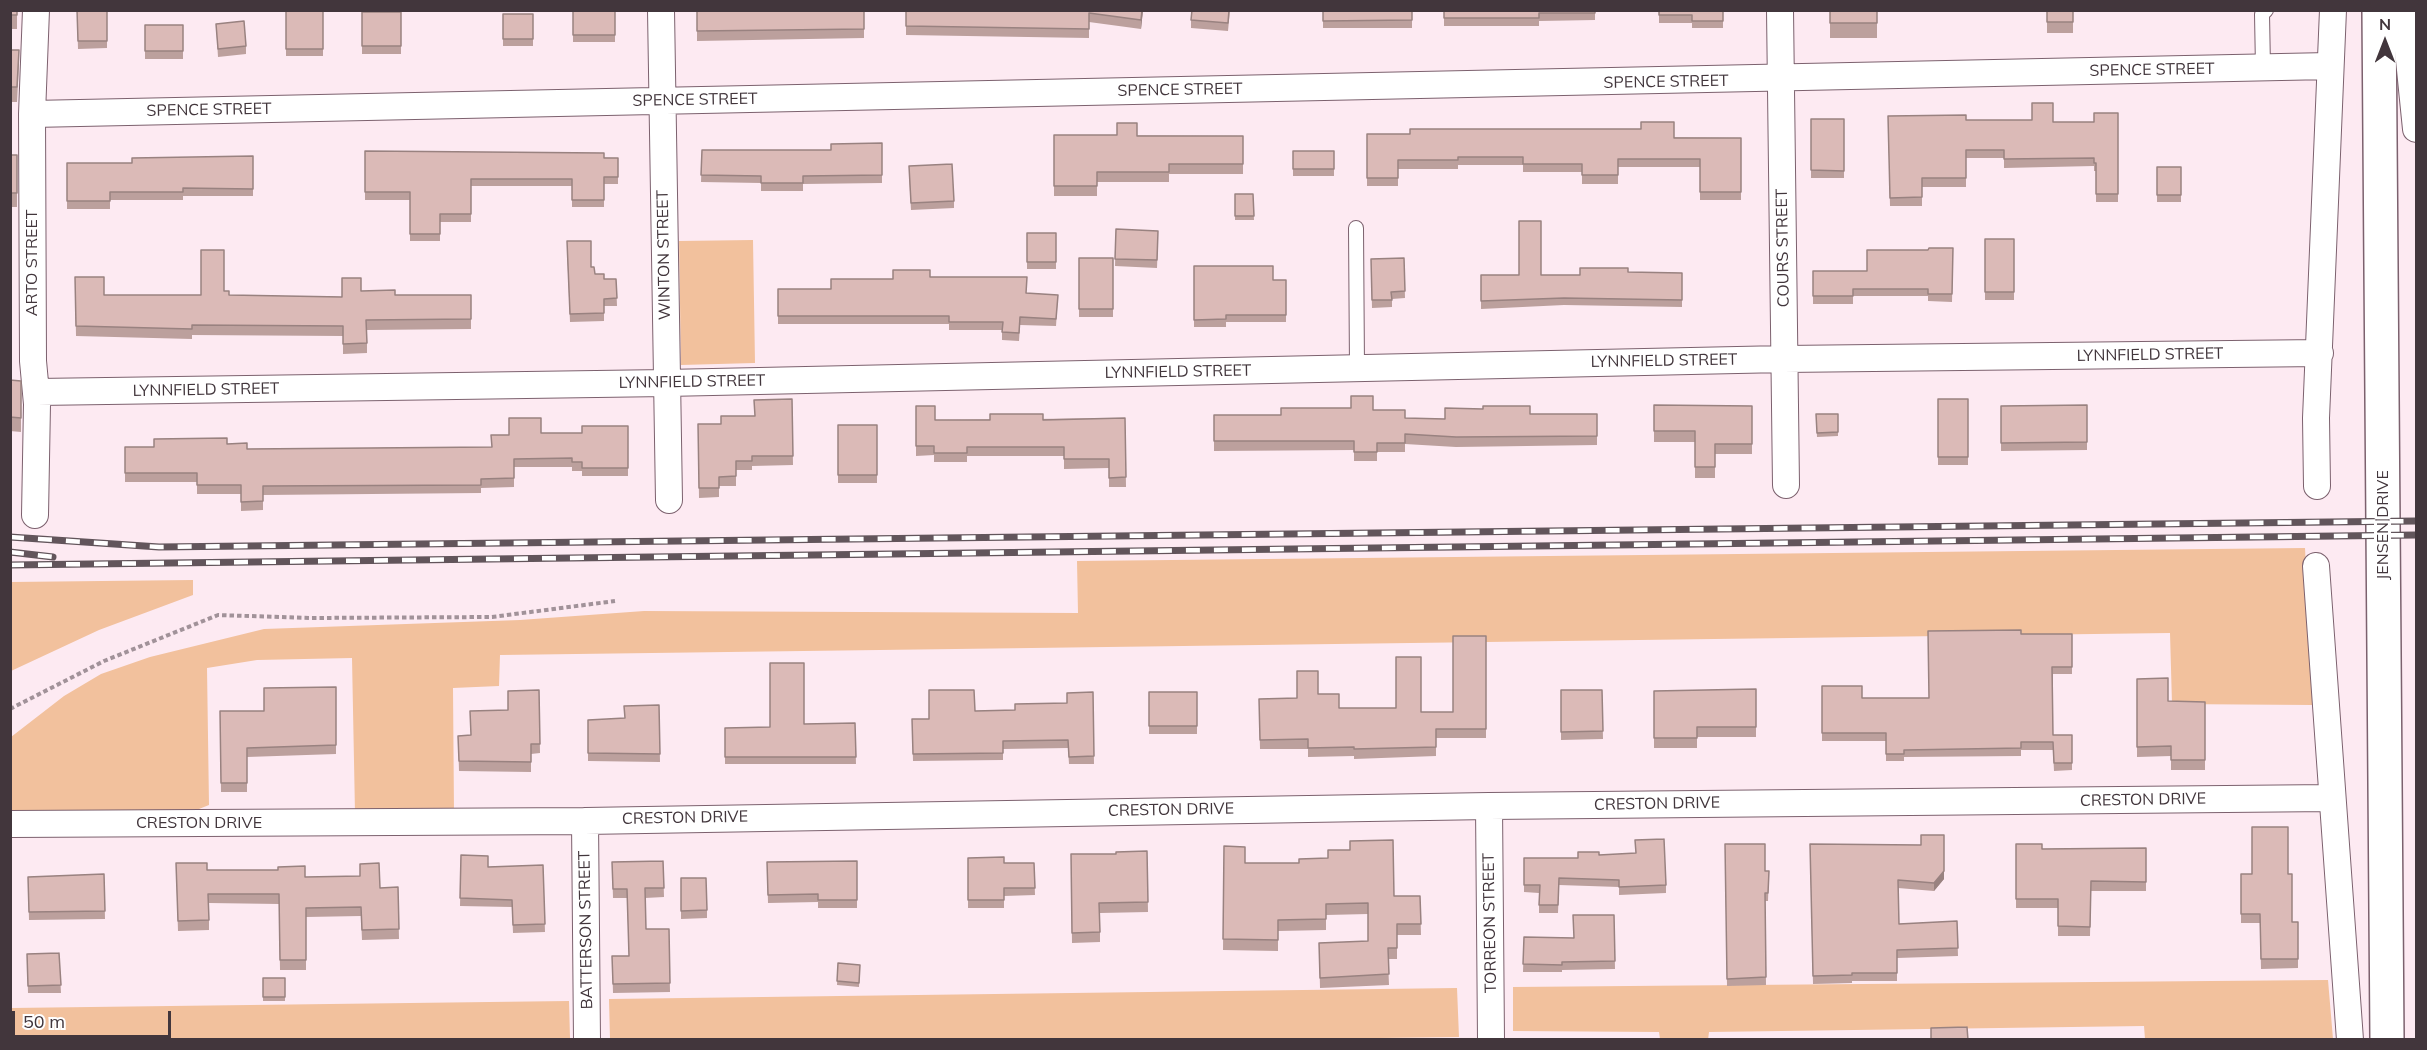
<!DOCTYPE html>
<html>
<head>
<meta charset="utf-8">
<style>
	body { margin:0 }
	#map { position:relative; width:2427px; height:1050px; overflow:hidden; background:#fdeaf2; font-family:Mulish,sans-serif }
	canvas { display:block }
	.frame { position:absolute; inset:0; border:12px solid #42363c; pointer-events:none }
	.north { position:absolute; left:2355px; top:12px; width:60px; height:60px; -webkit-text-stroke:4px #fff; paint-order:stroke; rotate:0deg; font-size:16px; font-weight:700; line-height:24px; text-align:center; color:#42363c }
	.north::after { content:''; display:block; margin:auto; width:21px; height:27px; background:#42363c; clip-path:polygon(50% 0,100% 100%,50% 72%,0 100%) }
	.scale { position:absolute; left:12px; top:1011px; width:159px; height:27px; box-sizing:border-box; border:3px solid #42363c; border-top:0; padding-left:8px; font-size:18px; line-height:21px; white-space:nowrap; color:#42363c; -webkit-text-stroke:4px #fff; paint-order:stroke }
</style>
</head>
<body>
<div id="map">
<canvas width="2427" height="1050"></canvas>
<div class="frame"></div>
<div class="north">N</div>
<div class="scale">50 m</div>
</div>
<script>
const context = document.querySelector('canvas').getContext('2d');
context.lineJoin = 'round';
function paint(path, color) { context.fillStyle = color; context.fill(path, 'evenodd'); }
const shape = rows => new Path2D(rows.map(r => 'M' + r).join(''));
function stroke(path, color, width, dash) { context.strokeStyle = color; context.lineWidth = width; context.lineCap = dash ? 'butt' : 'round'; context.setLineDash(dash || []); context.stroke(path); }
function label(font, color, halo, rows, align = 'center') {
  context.font = font + ' Mulish,sans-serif'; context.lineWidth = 6; context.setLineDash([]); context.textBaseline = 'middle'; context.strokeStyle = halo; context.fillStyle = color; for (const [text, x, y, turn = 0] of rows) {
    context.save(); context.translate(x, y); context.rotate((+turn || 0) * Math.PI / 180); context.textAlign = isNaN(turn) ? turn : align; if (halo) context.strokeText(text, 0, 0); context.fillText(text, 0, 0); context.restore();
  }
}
const green = shape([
	[753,240,755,363,681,365,679,241],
	[2305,548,2313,705,2172,704,2170,633,500,655,499,686,453,688,454,813,355,813,352,658,257,660,207,668,209,805,189,813,11,816,11,737,64,696,101,674,150,657,264,629,520,620,644,611,1078,613,1077,561],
	[193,580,193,595,99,630,11,671,11,582],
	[2328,980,2333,1039,2145,1039,2144,1026,1709,1032,1708,1040,1660,1039,1659,1032,1513,1031,1513,987],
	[1457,988,1459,1037,1219,1040,610,1039,609,999],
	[569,1001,570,1038,11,1039,11,1008]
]);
const path = shape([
	[10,709,104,661,218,615,309,618,492,617,615,601]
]);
const service = shape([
	[2263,68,2262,14,2266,10],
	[1356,228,1357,368]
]);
const minor = shape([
	[661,10,669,500],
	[1780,10,1786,485],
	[2404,10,2416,129],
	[32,114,2329,66],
	[37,392,666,383,1784,359,2320,353],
	[2317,486,2316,418,2333,10],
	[35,515,37,404,33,361,32,114,36,10],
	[2316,566,2350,1040],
	[1489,806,1491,1040],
	[585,821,587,1040],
	[10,824,585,821,1489,806,2331,798]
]);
const secondary = shape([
	[2379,10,2387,1040]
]);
const rail = shape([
	[10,537,159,547,2416,521],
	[10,552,53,557],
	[10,565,2416,535]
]);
const wall = shape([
	[10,10,17,10,17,29,10,29],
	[77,10,107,10,107,48,78,49],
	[286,10,323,10,323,56,286,56],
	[573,10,615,10,615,42,573,42],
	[697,10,864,10,864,38,697,41],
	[906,10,1143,10,1141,29,1089,22,1089,38,906,35],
	[1230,10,1228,31,1191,28,1191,20],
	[1323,10,1412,10,1412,28,1323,28],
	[1444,10,1595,13,1595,20,1539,21,1539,26,1444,26],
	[1659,10,1723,10,1723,28,1692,28,1692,23,1659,23],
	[1830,10,1877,10,1877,38,1830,38],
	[2047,10,2073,10,2073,33,2047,33],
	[362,12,401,12,401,54,362,54],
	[503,14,533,14,533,46,503,46],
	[216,24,246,46,246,54,218,57],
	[145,25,183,25,183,59,145,59],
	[10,50,19,64,17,102,10,102],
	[2118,113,2118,202,2096,202,2096,171,2094,171,2094,166,2004,168,2004,158,1966,158,1966,187,1922,187,1922,206,1890,206,1888,116,1966,120,2053,122,2094,122],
	[1811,119,1844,119,1844,178,1811,178],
	[1367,134,1741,138,1741,200,1700,200,1700,167,1618,167,1618,184,1582,184,1582,172,1523,172,1523,165,1458,165,1458,169,1398,169,1398,186,1367,186],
	[1054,135,1243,136,1243,174,1169,174,1169,182,1097,182,1097,196,1054,196],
	[882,143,882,183,803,184,803,191,761,191,761,183,701,182,702,150,831,150],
	[365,151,618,158,618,184,604,184,604,207,572,207,572,186,471,186,471,222,440,222,440,241,410,241,410,200,365,200],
	[1293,151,1334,151,1334,176,1293,176],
	[10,155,17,155,17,207,10,207],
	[253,156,253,196,183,196,183,200,110,200,110,209,67,209,67,163,132,163],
	[2157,167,2181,167,2181,202,2157,202],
	[909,173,954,201,954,208,911,210],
	[1235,194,1253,194,1254,220,1235,220],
	[1116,229,1158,239,1157,268,1115,266],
	[1027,233,1056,233,1056,269,1027,269],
	[1985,239,2014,239,2014,300,1985,300],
	[1953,248,1952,302,1928,301,1928,296,1853,296,1853,304,1813,304,1813,271,1867,271,1928,250],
	[567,249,591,267,595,274,604,279,616,279,617,306,604,306,604,321,570,322],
	[1079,258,1113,258,1113,317,1079,317],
	[1404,258,1405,298,1392,299,1392,307,1372,308,1371,259],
	[1194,266,1273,280,1286,280,1286,322,1226,322,1226,327,1194,327],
	[1628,272,1682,273,1682,307,1564,305,1481,309,1481,275,1580,275],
	[75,277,104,295,201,295,224,291,229,295,342,297,361,291,395,295,471,295,471,329,367,330,367,353,343,354,343,336,192,335,192,339,76,336],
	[930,277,1027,293,1058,295,1056,326,1020,325,1019,341,1002,340,1002,330,949,330,949,324,778,324,778,289,831,289],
	[10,380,21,381,21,432,10,431],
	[792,399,793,465,752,466,752,470,736,470,736,486,719,486,719,497,699,498,698,424,721,424,755,416],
	[1938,399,1968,399,1968,465,1938,465],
	[1654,405,1752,406,1752,454,1715,454,1715,478,1695,478,1695,442,1654,442],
	[2087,405,2087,450,2001,451,2001,406],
	[916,406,935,420,1125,418,1126,487,1109,487,1109,468,1064,469,1064,456,967,456,967,462,934,462,934,455,916,456],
	[1373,410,1405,418,1445,419,1530,414,1597,414,1597,445,1456,447,1405,444,1405,452,1377,452,1377,461,1354,461,1354,450,1214,451,1214,415,1281,415],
	[1816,414,1838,414,1838,436,1817,437],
	[838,425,877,425,877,483,838,483],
	[628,426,628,476,582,476,582,471,572,471,572,467,514,467,514,487,481,488,481,493,263,495,263,510,241,511,241,494,197,494,197,482,125,482,125,447,154,447,227,444,247,449,492,447,541,433,582,433],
	[2021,634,2072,634,2072,674,2053,674,2053,735,2072,735,2072,770,2054,771,2053,750,2021,750,2021,756,1904,757,1904,761,1886,761,1886,741,1822,741,1822,686,1862,698,1929,698],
	[1486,636,1486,738,1436,738,1436,756,1354,759,1354,756,1308,757,1308,749,1260,749,1259,699,1297,698,1318,694,1339,708,1421,712,1453,712],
	[2137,679,2168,701,2205,702,2205,770,2171,770,2171,756,2137,757],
	[336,687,336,754,247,757,247,792,221,792,220,711,264,711],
	[1756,689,1756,737,1697,737,1697,748,1654,748,1654,691],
	[539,690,540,753,531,754,531,772,459,771,458,736,470,735],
	[1561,690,1602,690,1603,739,1561,740],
	[1093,692,1094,764,1069,764,1068,748,1003,749,1003,760,913,761,912,719,929,719,975,711,1015,710,1067,703],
	[1149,692,1197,692,1197,734,1149,734],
	[659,705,660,762,588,761,588,720,625,718],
	[855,723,856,764,725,764,725,728,770,727,804,724],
	[1725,844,1765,871,1769,871,1768,901,1765,901,1766,985,1727,986],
	[1810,844,1944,879,1934,891,1898,888,1899,924,1957,921,1958,956,1897,958,1897,981,1852,981,1852,983,1813,984],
	[2016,844,2042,849,2146,848,2146,891,2091,891,2090,936,2058,936,2058,908,2016,908],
	[1224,846,1245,863,1394,896,1420,896,1421,935,1397,935,1397,959,1388,959,1389,985,1320,988,1319,943,1368,941,1368,914,1326,915,1326,930,1278,931,1278,951,1223,950],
	[1147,851,1148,912,1100,913,1100,942,1072,943,1071,854,1116,854],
	[461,855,488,867,543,865,545,932,513,933,512,907,460,906],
	[1599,855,1666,885,1666,893,1619,895,1619,887,1559,885,1558,913,1539,913,1539,893,1524,892,1524,858,1578,858],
	[968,858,1004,863,1034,863,1035,895,1004,896,1004,908,968,908],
	[663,861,664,897,645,898,646,929,669,929,670,992,613,993,612,956,629,956,627,898,613,898,612,862],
	[857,861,857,908,818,908,818,902,768,903,767,862],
	[176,863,207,870,305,877,380,888,398,887,399,939,362,940,361,916,306,917,306,970,280,970,279,904,209,903,209,930,178,931],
	[104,874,105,919,29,920,28,877],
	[2241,874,2288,874,2292,922,2298,922,2298,968,2261,969,2260,923,2241,923],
	[681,878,707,910,707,918,681,919],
	[1614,915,1615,969,1562,970,1562,972,1523,972,1524,937,1573,938],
	[59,953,61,993,28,993,27,954],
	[838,963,860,965,859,987,837,985],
	[263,978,285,978,285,1001,263,1001]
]);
const shadedWall = shape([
	[1142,10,1143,10,1141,29,1141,20],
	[1944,871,1944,879,1934,891,1934,883]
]);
const building = shape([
	[10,10,17,10,17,15,10,15,10,10],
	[77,10,107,10,107,41,78,41,77,10],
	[286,10,323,10,323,49,286,49,286,10],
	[573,10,615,10,615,35,573,35,573,10],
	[697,10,864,10,864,29,697,31,697,10],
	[906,10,1142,10,1141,20,1089,13,1089,29,906,26,906,10],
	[1192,10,1229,10,1228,23,1191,20,1192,10],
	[1323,10,1412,10,1412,20,1323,21,1323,10],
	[1444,10,1595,10,1595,13,1539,13,1539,18,1444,18,1444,10],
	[1659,10,1723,10,1723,21,1692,21,1692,15,1659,15,1659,10],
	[1830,10,1877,10,1877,23,1830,23,1830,10],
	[2047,10,2073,10,2073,22,2047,22,2047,10],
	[362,12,401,12,401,46,362,46,362,12],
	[503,14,533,14,533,39,503,39,503,14],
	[244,21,246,46,218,49,216,24,244,21],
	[145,25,183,25,183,51,145,51,145,25],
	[10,50,19,50,17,87,10,87,10,50],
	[2032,103,2053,103,2053,122,2094,122,2094,113,2118,113,2118,194,2096,194,2096,163,2094,163,2094,158,2004,159,2004,150,1966,150,1966,178,1922,178,1922,197,1890,198,1888,116,1966,115,1966,120,2032,120,2032,103],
	[1811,119,1844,119,1844,171,1811,170,1811,119],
	[1641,122,1674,122,1674,138,1741,138,1741,192,1700,192,1700,159,1618,159,1618,175,1582,175,1582,164,1523,164,1523,157,1458,157,1458,160,1398,160,1398,178,1367,178,1367,134,1410,134,1410,129,1641,129,1641,122],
	[1117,123,1137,123,1137,136,1243,136,1243,164,1169,164,1169,172,1097,172,1097,186,1054,186,1054,135,1117,135,1117,123],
	[882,143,882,175,803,176,803,183,761,183,761,176,701,175,702,150,831,150,831,144,882,143],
	[365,151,604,153,604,158,618,158,618,177,604,177,604,200,572,200,572,179,471,179,471,214,440,214,440,234,410,234,410,192,365,192,365,151],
	[1293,151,1334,151,1334,169,1293,169,1293,151],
	[10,155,17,155,17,193,10,193,10,155],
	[253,156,253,189,183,188,183,192,110,192,110,201,67,201,67,163,132,163,132,158,253,156],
	[952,164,954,201,911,203,909,166,952,164],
	[2157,167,2181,167,2181,195,2157,195,2157,167],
	[1235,194,1253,194,1254,216,1235,216,1235,194],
	[1519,221,1541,221,1541,275,1580,275,1580,268,1628,268,1628,272,1682,273,1682,300,1564,298,1481,301,1481,275,1519,275,1519,221],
	[1116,229,1158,231,1157,260,1115,259,1116,229],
	[1027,233,1056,233,1056,262,1027,262,1027,233],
	[1985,239,2014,239,2014,292,1985,292,1985,239],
	[567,241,591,241,591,267,594,267,595,274,604,274,604,279,616,279,617,298,604,299,604,313,570,314,567,241],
	[1929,248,1953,248,1952,294,1928,294,1928,289,1853,289,1853,296,1813,296,1813,271,1867,271,1867,250,1928,250,1929,248],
	[201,250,224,250,224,291,229,291,229,295,342,297,342,278,361,278,361,291,395,290,395,295,471,295,471,319,366,320,367,343,343,344,343,326,192,325,192,329,76,326,75,277,104,277,104,295,201,295,201,250],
	[1079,258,1113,258,1113,309,1079,309,1079,258],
	[1404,258,1405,291,1391,292,1392,300,1372,300,1371,259,1404,258],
	[1194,266,1273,266,1273,280,1286,280,1286,315,1226,315,1226,319,1194,320,1194,266],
	[893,270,930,270,930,277,1027,277,1026,293,1058,295,1056,319,1020,317,1019,333,1002,332,1003,322,949,322,949,316,778,316,778,289,831,289,831,279,893,279,893,270],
	[10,380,21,381,21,418,10,417,10,380],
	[1351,396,1373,396,1373,410,1405,410,1405,418,1445,419,1445,408,1483,409,1483,406,1530,406,1530,414,1597,414,1597,436,1456,437,1405,434,1405,443,1377,443,1377,452,1354,452,1354,441,1214,441,1214,415,1281,415,1281,408,1351,408,1351,396],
	[792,399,793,456,752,456,752,461,736,461,736,476,719,477,719,488,699,488,698,424,721,424,721,416,755,416,754,400,792,399],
	[1938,399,1968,399,1968,457,1938,457,1938,399],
	[1654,405,1752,406,1752,444,1715,444,1715,467,1695,467,1695,431,1654,431,1654,405],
	[2087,405,2087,442,2001,443,2001,406,2087,405],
	[916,406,935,406,935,420,990,420,990,414,1043,414,1043,420,1125,418,1126,477,1109,478,1109,459,1064,459,1064,447,967,447,967,453,934,453,934,446,916,446,916,406],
	[1816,414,1838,414,1838,432,1817,433,1816,414],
	[509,418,541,418,541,433,582,433,582,426,628,426,628,468,582,468,582,462,572,462,572,458,514,459,514,478,481,479,481,485,263,486,263,501,241,502,241,485,197,485,197,473,125,473,125,447,154,447,154,439,227,438,227,444,247,443,247,449,492,447,491,435,509,435,509,418],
	[838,425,877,425,877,475,838,475,838,425],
	[2021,630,2021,634,2072,634,2072,667,2052,667,2053,735,2072,735,2072,763,2054,763,2053,742,2021,742,2021,748,1904,750,1904,754,1886,754,1886,733,1822,733,1822,686,1862,686,1862,698,1929,698,1928,631,2021,630],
	[1453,636,1486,636,1486,729,1436,729,1436,747,1354,749,1354,747,1308,748,1308,739,1260,740,1259,699,1297,698,1297,671,1318,671,1318,694,1339,694,1339,708,1396,708,1396,657,1421,657,1421,712,1453,712,1453,636],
	[770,663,804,663,804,724,855,723,856,757,725,757,725,728,770,727,770,663],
	[2168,678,2168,701,2205,702,2205,760,2171,760,2171,746,2137,747,2137,679,2168,678],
	[336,687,336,745,247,748,247,783,221,783,220,711,264,711,264,688,336,687],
	[1756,689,1756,727,1697,727,1697,738,1654,738,1654,691,1756,689],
	[539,690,540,744,531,744,531,762,459,761,458,736,471,735,470,711,508,710,508,691,539,690],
	[929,690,974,690,975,711,1015,710,1015,704,1067,703,1067,693,1093,692,1094,756,1069,757,1068,740,1003,741,1003,753,913,754,912,719,929,719,929,690],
	[1561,690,1602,690,1603,731,1561,732,1561,690],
	[1149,692,1197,692,1197,726,1149,726,1149,692],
	[659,705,660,754,588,753,588,720,625,718,624,706,659,705],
	[2252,827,2288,827,2288,874,2292,874,2292,922,2298,922,2298,959,2261,959,2260,914,2241,914,2241,874,2252,874,2252,827],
	[1921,835,1944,835,1944,871,1934,883,1898,880,1899,924,1957,921,1958,948,1897,950,1897,973,1852,973,1852,975,1813,976,1810,844,1921,845,1921,835],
	[1664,839,1666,885,1619,887,1619,880,1559,878,1558,905,1539,905,1540,885,1524,885,1524,858,1578,858,1578,852,1599,852,1599,855,1636,853,1635,840,1664,839],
	[1393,840,1394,896,1420,896,1421,924,1397,924,1397,948,1388,948,1389,974,1320,978,1319,943,1368,941,1368,903,1326,904,1326,919,1278,920,1278,940,1223,939,1224,846,1245,847,1245,863,1299,863,1299,859,1328,858,1328,850,1350,850,1350,841,1393,840],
	[1725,844,1765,844,1765,871,1769,871,1768,893,1765,893,1766,977,1727,979,1725,844],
	[2016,844,2042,844,2042,849,2146,848,2146,882,2091,881,2090,927,2058,926,2058,899,2016,899,2016,844],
	[1147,851,1148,902,1099,903,1100,932,1072,933,1071,854,1116,854,1116,852,1147,851],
	[461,855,488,856,488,867,543,865,545,924,513,925,512,900,460,898,461,855],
	[1004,857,1004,863,1034,863,1035,888,1004,888,1004,900,968,900,968,858,1004,857],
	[663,861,664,888,645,888,646,929,669,929,670,983,613,984,612,956,629,956,627,889,613,889,612,862,663,861],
	[857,861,857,900,818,900,818,894,768,895,767,862,857,861],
	[176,863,207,863,207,870,278,870,278,867,305,866,305,877,360,876,360,864,379,863,380,888,398,887,399,929,362,930,361,907,306,908,306,960,280,960,279,894,208,894,209,920,178,921,176,863],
	[104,874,105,911,29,912,28,877,104,874],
	[681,878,706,878,707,910,681,911,681,878],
	[1573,915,1614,915,1615,961,1562,962,1562,965,1523,964,1524,937,1574,938,1573,915],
	[59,953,61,985,28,986,27,954,59,953],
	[838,963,860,965,859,983,837,981,838,963],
	[263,978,285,978,285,997,263,997,263,978],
	[1967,1027,1968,1040,1931,1040,1931,1028,1967,1027]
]);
const streetNames = [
	["SPENCE STREET",2152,70,-1],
	["SPENCE STREET",1666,82,-1],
	["SPENCE STREET",1180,90,-1],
	["SPENCE STREET",695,100,-1],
	["SPENCE STREET",209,110,-1],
	["COURS STREET",1783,248,-91],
	["WINTON STREET",664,255,-91],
	["ARTO STREET",32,263,-90],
	["LYNNFIELD STREET",2150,355,-1],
	["LYNNFIELD STREET",1664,361,-1],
	["LYNNFIELD STREET",1178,372,-1],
	["LYNNFIELD STREET",692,382,-1],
	["LYNNFIELD STREET",206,390,-1],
	["JENSEN DRIVE",2383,525,-90],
	["CRESTON DRIVE",2143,800,-1],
	["CRESTON DRIVE",1657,804,-1],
	["CRESTON DRIVE",1171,810,-1],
	["CRESTON DRIVE",685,818,-1],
	["CRESTON DRIVE",199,823],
	["TORREON STREET",1490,923,-91],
	["BATTERSON STREET",586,930,-91]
];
paint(green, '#f2c19d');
stroke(service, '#7c616e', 16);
stroke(minor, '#7c616e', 28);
stroke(secondary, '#7c616e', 36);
stroke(path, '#a19299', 4, [4.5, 3]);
stroke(service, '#fff', 14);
stroke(minor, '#fff', 26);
stroke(secondary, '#fff', 33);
stroke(rail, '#62555b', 7);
stroke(rail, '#fff', 4.5, [14]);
paint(wall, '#bca09d');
paint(shadedWall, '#998280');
paint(building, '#dbbab7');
stroke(building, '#998280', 1.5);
label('16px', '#42363c', '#fff', streetNames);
</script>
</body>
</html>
